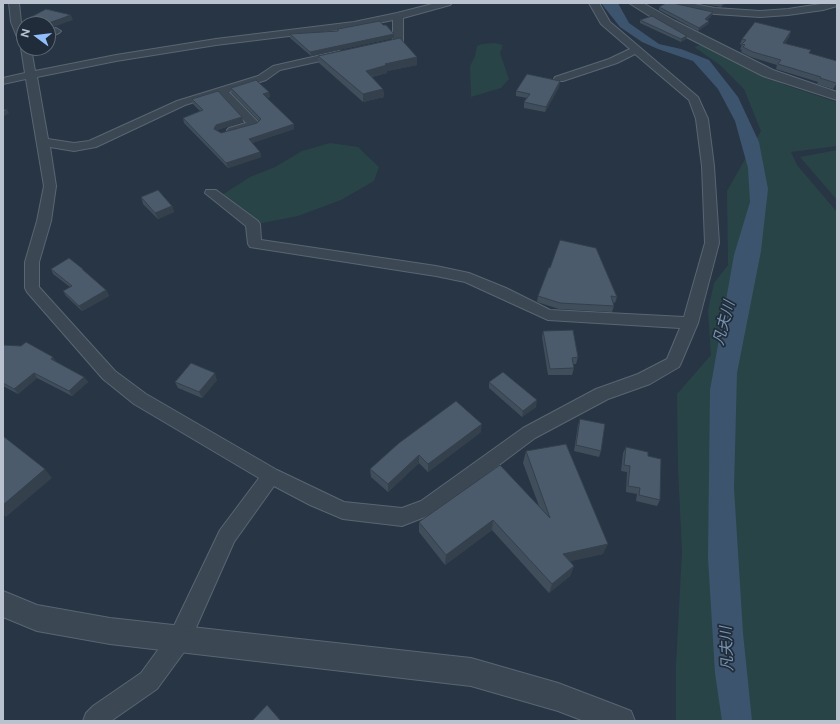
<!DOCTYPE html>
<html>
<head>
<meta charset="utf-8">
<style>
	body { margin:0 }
	#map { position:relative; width:840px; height:724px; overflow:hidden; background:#273545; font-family:"Public Sans",sans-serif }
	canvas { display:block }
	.frame { position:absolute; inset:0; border:4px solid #b9c2ce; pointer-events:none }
	.north { position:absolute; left:16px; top:16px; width:40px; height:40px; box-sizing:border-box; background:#202c3a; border:1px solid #5d6875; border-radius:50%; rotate:285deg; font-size:11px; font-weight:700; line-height:16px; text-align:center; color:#b9c2ce }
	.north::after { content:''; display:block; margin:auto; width:14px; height:18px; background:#91bffb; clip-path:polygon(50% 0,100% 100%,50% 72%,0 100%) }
</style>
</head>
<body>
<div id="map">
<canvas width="840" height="724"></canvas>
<div class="frame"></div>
<div class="north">N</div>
</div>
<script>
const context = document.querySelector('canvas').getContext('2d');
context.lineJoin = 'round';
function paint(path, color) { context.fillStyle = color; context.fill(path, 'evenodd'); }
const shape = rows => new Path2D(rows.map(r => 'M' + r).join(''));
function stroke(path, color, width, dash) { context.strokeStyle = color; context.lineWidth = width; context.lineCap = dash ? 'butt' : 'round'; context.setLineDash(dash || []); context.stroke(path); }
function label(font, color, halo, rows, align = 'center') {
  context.font = font + ' "Public Sans","Noto Sans JP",sans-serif'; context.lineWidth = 3.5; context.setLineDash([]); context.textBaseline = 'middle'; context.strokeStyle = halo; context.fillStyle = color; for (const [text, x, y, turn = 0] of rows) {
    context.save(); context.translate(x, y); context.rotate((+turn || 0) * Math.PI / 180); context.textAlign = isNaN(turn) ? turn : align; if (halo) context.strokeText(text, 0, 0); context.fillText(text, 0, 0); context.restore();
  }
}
const green = shape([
	[495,43,503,45,500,53,509,79,501,88,471,97,470,66,475,56,477,46,482,44],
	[700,45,785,85,837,102,837,146,791,152,797,165,837,212,837,721,676,721,676,666,682,551,678,468,677,394,711,355,708,310,714,283,728,265,727,191,761,131,744,89,720,65,694,47],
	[330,143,358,147,379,167,374,181,341,200,298,216,257,224,229,214,222,195,250,177,275,167,302,151],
	[837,150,837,200,800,157]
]);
const water = shape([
	[601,3,618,3,629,23,659,44,681,49,709,60,738,97,759,142,768,189,761,251,737,373,734,488,743,633,752,721,722,721,715,673,708,558,710,390,734,255,750,202,748,168,735,121,718,89,693,61,658,49,642,42,620,27]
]);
const minor = shape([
	[9,3,19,3,21,22,24,30,24,45,19,42,11,22,9,3],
	[436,3,452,3,450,5,403,18,403,46,398,49,393,46,393,20,354,28,216,45,116,61,37,77,48,139,74,143,89,141,177,101,258,76,273,66,339,51,344,54,343,56,280,70,266,80,229,92,258,122,260,124,258,126,233,133,229,132,227,130,229,128,246,123,220,94,185,105,96,147,74,151,50,147,56,186,51,221,39,262,39,287,115,371,146,394,277,470,344,502,402,508,421,501,523,428,596,389,638,374,667,359,680,328,548,320,465,282,436,276,250,247,248,244,246,226,205,193,206,190,216,190,258,221,260,224,261,240,436,266,469,273,506,288,550,310,684,317,705,243,702,166,696,119,689,100,635,54,617,63,563,81,555,81,554,79,555,77,609,59,630,49,601,24,589,3,599,3,610,22,698,97,708,119,714,166,719,243,698,323,681,363,679,367,650,384,608,399,535,438,435,513,402,526,343,519,310,505,274,486,234,542,187,648,157,689,111,721,83,721,86,713,93,706,141,673,171,632,220,530,259,478,134,404,103,379,27,292,25,288,25,262,37,221,44,186,26,79,3,84,3,78,25,73,21,48,24,46,24,48,31,48,35,71,116,55,216,39,354,22,397,13,436,3],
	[671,3,689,3,715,8,760,11,788,9,827,3,837,3,837,6,823,10,788,15,760,17,715,14,676,6,671,3],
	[56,28,61,31,59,33,48,38,48,31,56,28]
]);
const tertiary = shape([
	[629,3,643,3,675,21,773,70,837,92,837,100,763,76,667,27,629,3],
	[3,591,37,605,110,618,471,658,558,683,621,707,631,711,635,721,584,721,558,711,471,686,110,644,37,631,3,617,3,591]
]);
const wall = shape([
	[698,3,726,3,721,7],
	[677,4,712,15,707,20,709,21,708,24,698,31,659,10,659,7],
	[640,20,687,36,686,39,681,42,640,23],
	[383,25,394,38,311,56,290,38,290,34,338,31,338,29],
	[791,31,789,37,785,43,810,53,837,83,833,89,817,84,818,82,776,69,777,65,751,57,741,52,742,50,740,49,742,45,740,44,742,39],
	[318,56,417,57,417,65,387,71,387,73,372,77,383,89,384,97,363,102,319,63],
	[560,81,559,87,545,112,524,108,524,102,527,98,516,96,516,91],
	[231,88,269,92,270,97,267,98,294,124,294,129,252,143,260,152,261,157,228,168,184,123,183,118,200,111,193,104,192,99,242,117,243,122,217,130,221,133,257,123,259,121,232,93],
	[141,197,172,206,174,212,158,219,143,204],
	[549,267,617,297,615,303,613,302,614,306,612,312,559,309,537,302,538,296],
	[51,269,83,269,85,272,106,290,109,296,82,311,66,296,63,291,70,287,53,274],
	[543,331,578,357,576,364,573,364,574,368,572,375,548,375,542,337],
	[3,345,56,362,84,377,88,382,72,396,37,378,18,394,3,386],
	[217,380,202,398,178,388,175,382],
	[489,382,536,407,522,417,489,388],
	[580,419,601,451,599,457,574,451,578,425],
	[481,432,428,472,419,463,388,492,371,477,370,469],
	[626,447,648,456,660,500,657,506,636,501,637,494,626,492,627,472,621,471,623,453],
	[526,451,603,554,570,561,574,566,570,576,549,593,492,530,445,565,419,532,419,522,539,506,523,463]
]);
const shadedWall = shape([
	[723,3,726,3,721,7],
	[713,12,712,15,704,22,705,19],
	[71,15,73,20,48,29,48,24,46,24],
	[709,21,708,24,698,31,699,28],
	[791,31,789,37,781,48,783,43],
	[394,34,394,38,311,56,310,52],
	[687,36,686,39,681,42,681,39],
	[417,57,417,65,387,71,387,73,366,78,366,71,385,64],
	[560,81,559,87,545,112,546,107],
	[383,89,384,97,363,102,363,94],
	[269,92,270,97,264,99,263,94],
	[7,109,9,113,3,117,3,113],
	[242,117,243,122,217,130,215,134,214,129,216,125],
	[294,124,294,129,250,144,249,139],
	[260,152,261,157,228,168,226,163],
	[172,206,174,212,158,219,155,213],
	[106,290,109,296,82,311,79,306],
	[53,357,57,362,51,359],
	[34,373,37,378,18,394,14,389],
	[215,373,217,380,202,398,199,392],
	[84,377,88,382,72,396,69,391],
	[537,400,536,407,522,417,523,411],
	[482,424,481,432,428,472,428,464],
	[419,455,419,463,388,492,388,484],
	[45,469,52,478,6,517,3,515,3,505],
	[493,520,492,530,445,565,446,555],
	[608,544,603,554,559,564,563,554],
	[574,566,570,576,549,593,552,584]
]);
const building = shape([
	[666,3,674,3,677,4,713,12,705,19,709,21,699,28,659,7,666,3],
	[46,9,71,15,46,24,32,24,31,17,46,9],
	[652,16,687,36,681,39,640,20,652,16],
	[380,21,383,25,386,25,394,34,310,52,290,34,338,31,338,29,380,21],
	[755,22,791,31,783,43,811,50,809,53,837,61,837,81,836,83,820,78,821,77,778,64,781,60,753,52,743,47,745,45,742,44,746,40,742,39,755,22],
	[400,38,417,57,385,64,387,65,366,71,383,89,363,94,318,56,400,38],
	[527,74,560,81,546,107,524,102,530,94,516,91,527,74],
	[256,80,269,92,263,94,294,124,249,139,260,152,226,163,183,118,203,110,192,99,218,91,242,117,216,125,214,129,221,133,257,123,261,119,231,88,256,80],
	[7,109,3,113,3,110,7,109],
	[158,190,172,206,155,213,141,197,158,190],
	[560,240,596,248,617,297,611,296,614,306,560,303,538,296,549,267,550,268,560,240],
	[69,258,83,269,82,269,106,290,79,306,63,291,72,286,51,269,69,258],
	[573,330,578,357,572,358,574,368,550,369,543,331,573,330],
	[26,342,53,357,51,359,84,377,69,391,34,373,14,389,3,383,3,345,21,346,26,342],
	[191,363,215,373,199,392,175,382,191,363],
	[503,372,537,400,523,411,489,382,503,372],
	[456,401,482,424,428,464,419,455,388,484,370,469,399,443,456,401],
	[580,419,605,424,601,451,576,445,580,419],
	[3,436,45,469,3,505,3,436],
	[566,444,608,544,563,554,574,566,552,584,493,520,446,555,419,522,500,465,550,518,526,451,566,444],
	[626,447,648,452,648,456,661,459,660,500,639,495,640,488,628,486,630,466,624,465,626,447],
	[267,705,281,721,252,721,267,705]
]);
const waterNames = [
	["凡夫川",724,323,-75],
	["凡夫川",727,649,-92]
];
paint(green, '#294446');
paint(water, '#3d546e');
stroke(minor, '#5a6572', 2);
stroke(tertiary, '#5a6572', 2);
paint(minor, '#3c4754');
paint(tertiary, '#3c4754');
paint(wall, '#404e5c');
paint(shadedWall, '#34404b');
paint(building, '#4b5b6b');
stroke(building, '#34404b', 1);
label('italic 15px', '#7994b1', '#202c3a', waterNames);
</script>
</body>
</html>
